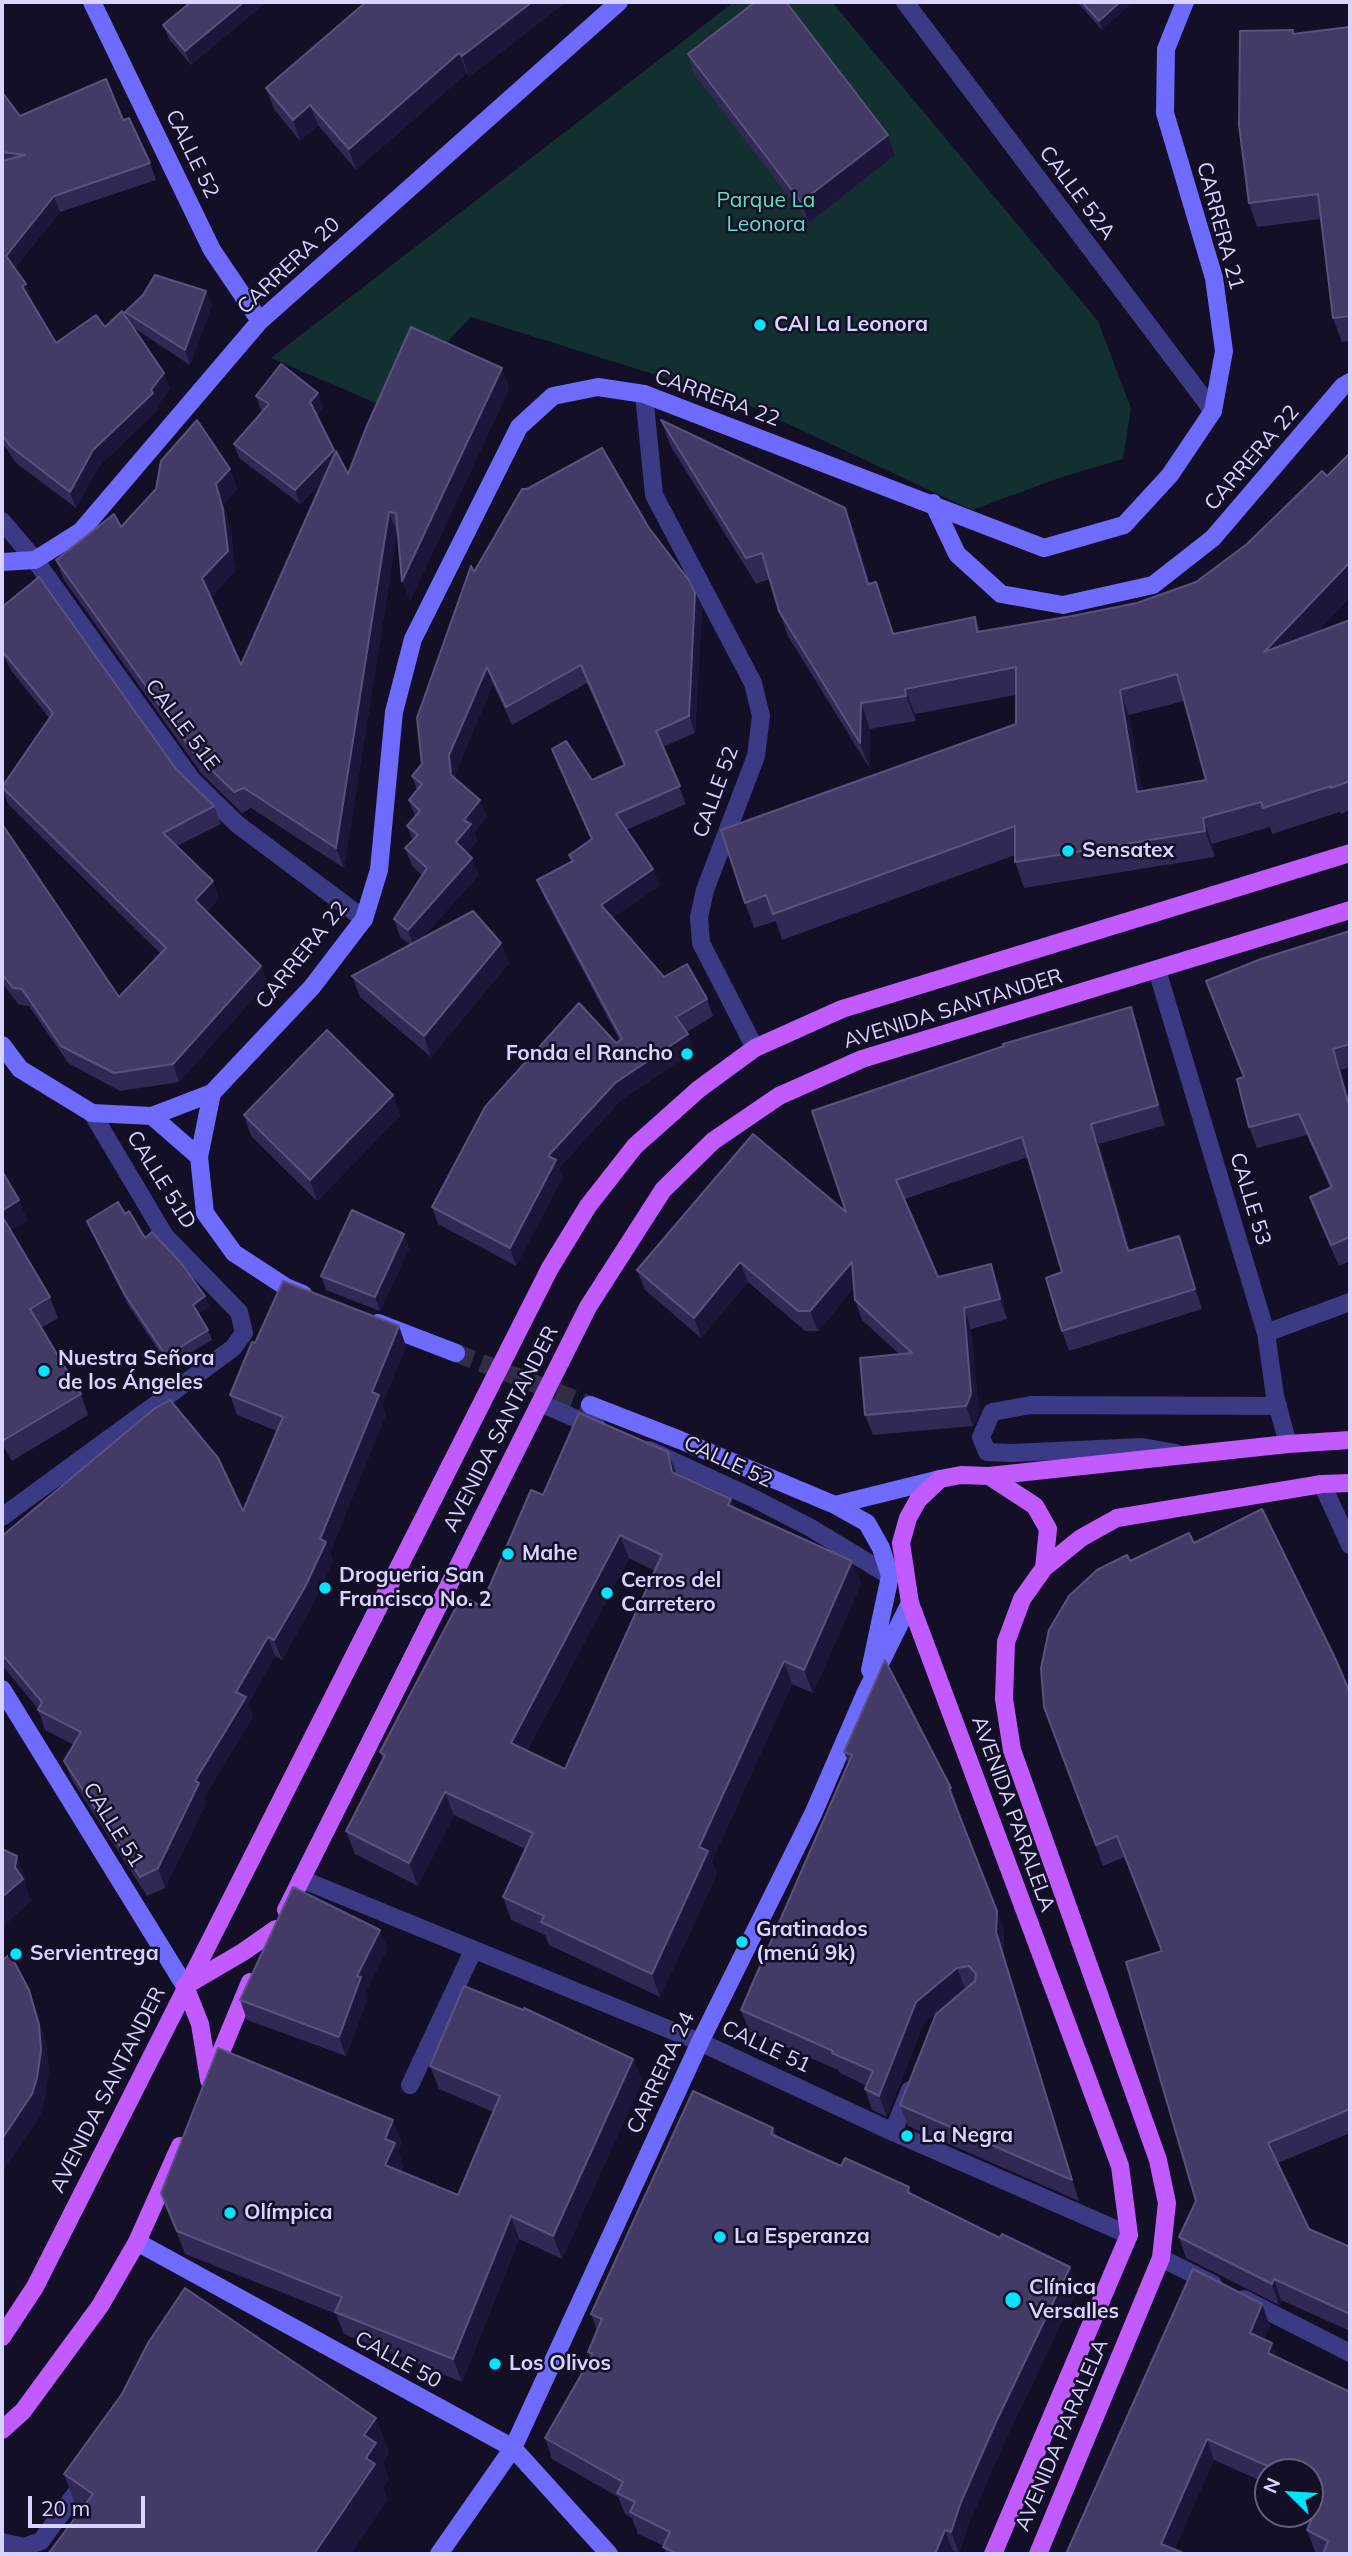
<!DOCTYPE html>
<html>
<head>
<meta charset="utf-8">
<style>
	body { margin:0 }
	#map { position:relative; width:1352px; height:2556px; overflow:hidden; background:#130f26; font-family:Mulish,sans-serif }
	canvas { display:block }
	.frame { position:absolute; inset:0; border:4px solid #d9d4ff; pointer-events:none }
	.north { position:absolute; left:1254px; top:2458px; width:70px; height:70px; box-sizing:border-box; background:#130f26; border:2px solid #625e7d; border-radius:50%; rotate:294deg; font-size:19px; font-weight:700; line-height:28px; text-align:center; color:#d9d4ff }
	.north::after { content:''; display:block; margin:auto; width:24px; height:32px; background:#00e5ff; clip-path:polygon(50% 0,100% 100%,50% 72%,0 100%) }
	.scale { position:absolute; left:28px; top:2496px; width:117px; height:32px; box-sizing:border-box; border:4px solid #d9d4ff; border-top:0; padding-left:9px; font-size:21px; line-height:24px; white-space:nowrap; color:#d9d4ff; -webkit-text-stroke:5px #130f26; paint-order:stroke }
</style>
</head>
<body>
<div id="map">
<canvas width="1352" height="2556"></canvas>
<div class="frame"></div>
<div class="north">N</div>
<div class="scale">20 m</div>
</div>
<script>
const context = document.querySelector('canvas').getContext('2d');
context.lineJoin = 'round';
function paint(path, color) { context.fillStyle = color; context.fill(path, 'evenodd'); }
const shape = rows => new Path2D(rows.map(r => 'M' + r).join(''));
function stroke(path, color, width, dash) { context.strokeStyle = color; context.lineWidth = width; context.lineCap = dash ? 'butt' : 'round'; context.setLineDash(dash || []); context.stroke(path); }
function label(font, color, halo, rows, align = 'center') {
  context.font = font + ' Mulish,sans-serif'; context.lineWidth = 5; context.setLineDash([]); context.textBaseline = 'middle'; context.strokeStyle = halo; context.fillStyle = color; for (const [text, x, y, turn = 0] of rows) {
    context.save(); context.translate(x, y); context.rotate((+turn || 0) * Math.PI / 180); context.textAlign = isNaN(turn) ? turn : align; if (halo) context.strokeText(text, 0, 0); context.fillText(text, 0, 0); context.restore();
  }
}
const green = shape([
	[734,2,832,2,1098,321,1131,408,1123,459,1062,477,972,510,739,401,471,317,385,407,271,358]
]);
const secondaryTunnel = shape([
	[456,1353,590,1405]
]);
const lane = shape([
	[1176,1453,1142,1447,1012,1453,987,1452,981,1437,992,1412,1031,1405,1278,1406],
	[410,2085,473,1951],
	[893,2132,910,2090],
	[2,2542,24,2547,41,2541,87,2478]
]);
const street = shape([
	[905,2,1213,411],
	[644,394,654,495,753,683,761,716,756,756,705,890,699,917,701,943,755,1048],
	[2,521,35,560,192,780,237,824,364,919],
	[1157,970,1266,1333,1275,1396,1288,1444],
	[1266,1333,1350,1302],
	[540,1403,598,1428],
	[649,1450,755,1499,811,1528,890,1576],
	[1322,1484,1350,1545],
	[2,1517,233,1348,244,1333,239,1312,165,1236,92,1113],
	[301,1879,700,2042,893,2132,1129,2235],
	[1161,2258,1213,2284],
	[1244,2299,1350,2353]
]);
const secondary = shape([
	[92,2,212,250,260,321],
	[933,503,957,554,1001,594,1063,605,1153,585,1213,538,1343,386,1350,382],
	[2,562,35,560,81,531,260,321,619,2],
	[2,1045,20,1069,92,1113,152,1116,212,1093,312,987,364,919,379,870,394,712,413,639,519,427,553,396,598,387,644,394,1044,548,1124,525,1170,475,1213,411,1224,351,1214,278,1165,113,1166,49,1185,2],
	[212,1093,199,1157,205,1213,234,1253,286,1287,303,1294],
	[152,1116,199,1157],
	[378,1323,456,1353],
	[590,1405,680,1440,835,1505,867,1523,881,1548,890,1576,870,1670],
	[835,1505,940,1479],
	[2,1689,185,1986],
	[137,2242,513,2448,609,2554],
	[439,2554,513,2448,700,2042,813,1814,865,1694,910,1603]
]);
const primary = shape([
	[989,1476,1035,1506,1048,1529,1044,1568],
	[286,1910,588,1307,663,1190,713,1141,779,1096,862,1059,1350,910],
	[185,1986,243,1952,276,1929],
	[185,1986,200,2024,209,2080],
	[214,2069,250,1982],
	[2,2337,35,2287,550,1268,588,1206,635,1146,699,1089,755,1048,842,1009,1350,853],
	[2,2430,23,2411,100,2306,137,2242,180,2146],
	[993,2554,1129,2235,1120,2166,910,1603,901,1543,908,1518,918,1500,940,1479,961,1475,989,1476,1288,1444,1350,1440],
	[1038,2554,1161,2258,1167,2203,1158,2160,1012,1750,1004,1699,1006,1642,1022,1599,1044,1568,1081,1538,1117,1518,1322,1484,1350,1483]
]);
const wall = shape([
	[191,2,266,2,191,65,169,39,163,25],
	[366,2,566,2,469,77,467,73,356,170,318,125,300,141,274,109,266,88],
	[1077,2,1132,2,1102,30],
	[1349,27,1350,29,1350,341,1342,342,1333,318,1321,219,1257,227,1249,203,1295,34],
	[688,54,888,135,895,155,809,223,695,75],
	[2,92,20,116,123,120,150,163,156,180,60,212,15,268,26,284,32,300,31,301,56,343,128,319,125,312,212,305,190,365,134,328,170,389,157,406,159,409,99,466,76,508,16,463,2,442],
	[502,368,509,389,410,601,398,533,397,533,344,868,251,808,242,813,201,773,64,580,56,560,121,527,230,469,237,489,223,505,231,531,235,571,211,597,241,665,323,481,300,504,239,458,234,444,263,411,261,410,256,396,323,407,317,415,336,453,348,474],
	[661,420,855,533,870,584,894,633,975,617,980,631,1317,633,1350,620,1350,810,1341,814,1340,812,1272,834,1270,827,1212,844,1215,857,1024,888,1015,862,1015,855,782,940,776,921,754,928,745,903,1016,724,1016,695,915,714,916,721,870,729,870,769,788,636,779,611,770,579,756,584,670,445],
	[1184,701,1206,780,1142,791,1129,715],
	[649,528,695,593,702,610,695,733,663,747,686,804,626,830,653,869,659,886,612,918,664,977,707,999,713,1016,687,1032,694,1051,621,1100,559,1168,563,1177,516,1266,438,1224,432,1207,620,1041,544,897,537,880,571,862,569,855,591,840,559,766,552,749,592,780,624,766,587,683,512,725,493,684,456,772,456,780,480,800,487,817,474,832,477,841,467,853,479,875,421,939,509,963,431,1057,360,997,352,976,411,945,400,937,394,919,422,875,412,866,405,848,413,841,407,826,415,816,409,800,417,790,412,776,422,764,474,572],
	[2,607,176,769,214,806,221,824,177,846,213,881,219,898,207,912,261,966,267,983,179,1082,120,1091,68,1063,29,1006,19,1005,2,983,2,824,119,997,161,954,8,804,2,786,49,718,10,669,2,652],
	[1350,931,1350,1067,1341,1070,1350,1103,1350,1261,1339,1266,1318,1218,1310,1197,1330,1188,1307,1135,1257,1148,1249,1127,1243,1077,1206,981],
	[1138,1028,1165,1125,1099,1144,1130,1251,1179,1236,1186,1256,1202,1309,1069,1351,1062,1331,1062,1272,1028,1157,905,1199,938,1277,998,1284,1007,1319,971,1329,979,1414,973,1426,873,1435,865,1415,899,1354,862,1320,855,1300,854,1288,818,1331,805,1331,748,1282,701,1338,645,1290,637,1270,846,1212],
	[393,1095,400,1116,317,1201,251,1136,244,1115],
	[2,1171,19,1200,27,1221,10,1231,50,1297,58,1318,41,1328,81,1394,88,1415,12,1461,2,1444],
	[125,1214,145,1238,205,1296,209,1306,198,1314,208,1330,212,1340,169,1366,128,1305,91,1230,87,1221],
	[404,1234,409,1249,380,1311,326,1290,321,1276],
	[255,1343,406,1346,382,1404,386,1414,330,1553,333,1561,312,1606,282,1660,275,1656,248,1704,253,1717,204,1797,206,1803,165,1888,147,1896,72,1780,64,1761,74,1745,45,1730,38,1709,2,1665,2,1536,243,1511,277,1431,237,1415,230,1395],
	[668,1452,676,1474,731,1499,735,1508,852,1561,861,1584,813,1693,792,1684,712,1861,717,1874,660,1997,549,1945,545,1935,511,1920,503,1897,525,1849,454,1815,418,1886,355,1854,346,1831,383,1760,380,1752,481,1606,543,1495],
	[629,1558,655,1571,565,1769,527,1751],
	[1194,1543,1350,1693,1350,2133,1278,2163,1309,2229,1350,2247,1350,2331,1281,2300,1279,2305,1186,2258,1179,2237,1196,2201,1161,1952,1125,1857,1103,1866,1044,1707,1130,1561],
	[844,1752,951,1788,958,1808,957,1809,1004,1931,1003,1952,1079,2201,908,2126,900,2105,967,1988,965,1988,924,2022,887,2117,872,2110,865,2089,867,2086,840,2073,838,2070,749,2031,741,2010,849,1764],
	[380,1930,387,1949,366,1991,368,1997,346,2056,247,2020,240,2000],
	[633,2059,642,2081,562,2259,519,2239,462,2382,344,2334,336,2314,185,2254,161,2193,402,2142,398,2151,403,2166,401,2172,458,2195,493,2112,439,2089,430,2066],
	[773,2128,777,2137,841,2166,909,2187,912,2195,1078,2288,1004,2443,969,2523,959,2553,953,2551,952,2554,666,2554,664,2546,638,2534,632,2518,625,2514,618,2497,552,2459,545,2438,590,2359,588,2352,597,2331,591,2314],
	[1262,2304,1270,2326,1264,2339,1277,2357,1350,2554,1320,2554,1315,2552,1307,2530,1311,2522,1296,2515,1295,2514,1310,2514,1310,2472,1268,2472,1268,2484,1214,2460,1066,2554],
	[376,2418,389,2453,383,2462,389,2479,383,2487,388,2500,80,2511,77,2510,64,2474]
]);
const shadedWall = shape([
	[244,2,266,2,191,65,185,51],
	[532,2,566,2,469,77,462,56],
	[1120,2,1132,2,1102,30,1099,21],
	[459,53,467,73,356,170,349,149],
	[310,105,318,125,300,141,293,120],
	[888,135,895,155,809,223,801,202],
	[54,196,60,212,12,272,6,256],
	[26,284,32,300,28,303,22,286],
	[206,291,212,305,190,365,185,350],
	[502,368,509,389,410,601,402,581],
	[164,373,170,389,157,406,159,409,99,466,76,508,70,492,93,450,151,390],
	[318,393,323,407,315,416,310,402],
	[334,450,340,464,300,504,295,490],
	[230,469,237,489,223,505,231,531,235,571,210,598,202,578,216,484],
	[845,508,855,533,878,610,868,584],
	[389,512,397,533,344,868,336,848],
	[1350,562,1350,598,1274,678,1264,652],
	[695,593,702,610,695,733,689,716],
	[487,667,493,684,456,772,457,793,451,775,449,755],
	[905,689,915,714,916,721,906,696],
	[1120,690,1129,715,1147,818,1137,792],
	[861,703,870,729,870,769,860,743],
	[480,800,487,817,474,832,477,841,462,859,456,842,464,820],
	[1203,818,1212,844,1215,857,1205,831],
	[472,858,479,875,414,947,408,930],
	[653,869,659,886,607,922,601,905],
	[213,881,219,898,201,918,195,900],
	[501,943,509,963,431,1057,424,1036],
	[261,966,267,983,179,1082,173,1064],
	[1131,1007,1138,1028,1165,1125,1158,1105],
	[688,1034,694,1051,621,1100,559,1168,563,1177,516,1266,510,1248,548,1156,615,1083],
	[1333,1049,1341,1070,1350,1103,1350,1109],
	[393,1095,400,1116,317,1201,310,1180],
	[1091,1124,1099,1144,1136,1272,1128,1251],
	[19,1200,27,1221,7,1233,2,1219,2,1211],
	[404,1234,409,1249,380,1311,375,1297],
	[1179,1236,1186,1256,1202,1309,1195,1289],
	[740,1262,748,1282,701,1338,694,1318],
	[852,1262,859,1282,818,1331,810,1311],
	[991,1264,998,1284,1007,1319,1000,1299],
	[205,1296,209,1306,196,1315,193,1305],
	[964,1308,971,1329,979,1414,973,1426,966,1406],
	[399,1326,406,1346,382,1404,386,1414,330,1553,333,1561,312,1606,282,1660,274,1640,320,1539,372,1392],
	[668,1452,677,1475,672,1472],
	[731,1499,740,1522,728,1505],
	[620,1535,629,1558,519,1766,511,1743],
	[852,1561,861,1584,813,1693,804,1670],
	[268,1637,275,1656,248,1704,253,1717,204,1797,206,1803,165,1888,158,1868,236,1692],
	[784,1661,792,1684,712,1861,717,1874,660,1997,652,1974,699,1847],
	[445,1792,454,1815,418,1886,409,1863],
	[17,1856,26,1879,25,1883,31,1901,2,1928,2,1897,15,1867],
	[997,1911,1004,1931,1003,1952,1079,2201,1072,2180,996,1932],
	[380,1930,387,1949,366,1991,368,1997,346,2056,339,2037,357,1976],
	[957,1968,965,1988,924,2022,887,2117,879,2096,916,2002],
	[29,1990,37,2012,47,2048,49,2072,45,2100,40,2117,2,2173,2,2139],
	[633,2059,642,2081,562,2259,553,2236],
	[393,2120,402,2142,398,2151,403,2166,394,2188,385,2165,385,2139],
	[511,2216,519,2239,462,2382,453,2359],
	[1070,2267,1078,2288,1004,2443,969,2523,959,2553,951,2532,961,2502,996,2422],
	[1274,2279,1281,2300,1279,2305,1272,2284],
	[1262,2304,1270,2326,1257,2354,1250,2333],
	[1272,2343,1280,2364,1268,2353],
	[376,2418,389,2453,383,2462,389,2479,383,2487,388,2500,351,2554,314,2554,366,2458,364,2435],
	[1207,2439,1214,2460,1173,2554,1161,2544],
	[945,2530,953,2551,952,2554,935,2554]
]);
const building = shape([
	[191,2,244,2,185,51,163,25,191,2],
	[366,2,532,2,462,56,459,53,349,149,310,105,293,120,266,88,366,2],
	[755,2,786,2,888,135,801,202,688,54,755,2],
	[1082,2,1120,2,1099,21,1082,2],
	[1349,27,1350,316,1333,318,1318,194,1249,203,1239,125,1240,31,1293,30,1293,34,1349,27],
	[106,79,123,120,129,118,150,163,54,196,6,256,26,284,22,286,56,343,96,315,105,327,122,311,164,373,151,390,153,393,93,450,70,492,10,446,2,434,2,161,25,155,2,152,2,92,20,116,106,79],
	[155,275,206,291,185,350,125,312,143,295,155,275],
	[411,327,502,368,402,581,396,513,389,512,336,848,244,788,234,792,193,752,56,560,114,514,121,527,156,489,161,461,197,420,230,469,216,484,223,510,228,551,202,578,241,665,336,451,348,474,366,428,411,327],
	[281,364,318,393,310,402,334,450,295,490,234,444,269,404,256,396,281,364],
	[661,420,845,508,868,584,876,582,893,634,975,617,977,632,1072,616,1137,603,1196,582,1247,544,1322,471,1327,476,1350,453,1350,562,1264,652,1350,620,1350,781,1331,788,1331,786,1263,808,1261,802,1203,818,1205,831,1015,862,1015,826,773,914,766,895,745,903,721,830,1016,724,1016,667,905,689,906,696,861,703,860,743,779,611,762,553,746,558,661,420],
	[1177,674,1206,780,1137,792,1120,690,1177,674],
	[602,448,649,528,688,579,695,593,689,716,656,731,680,786,616,814,653,869,601,905,664,977,687,964,707,999,676,1017,688,1034,615,1083,548,1156,556,1160,510,1248,432,1207,485,1107,579,1003,616,1043,622,1039,537,880,573,861,569,855,592,839,552,749,566,741,592,780,625,765,581,665,506,707,487,667,449,755,451,775,480,800,464,820,471,824,456,842,472,858,408,930,394,919,427,868,405,848,418,835,407,826,420,811,409,800,422,784,412,776,422,764,417,718,471,566,474,572,522,489,527,489,602,448],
	[39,577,176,769,214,806,163,833,213,881,195,900,261,966,173,1064,114,1073,61,1046,22,989,13,988,2,974,2,824,119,997,166,948,2,787,53,713,3,652,2,648,2,607,39,577],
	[473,911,501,943,424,1036,352,976,473,911],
	[1350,931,1350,1044,1333,1049,1350,1109,1350,1237,1331,1245,1310,1197,1332,1187,1299,1114,1249,1127,1237,1079,1244,1077,1206,981,1261,959,1350,931],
	[1131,1007,1158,1105,1091,1124,1128,1251,1179,1236,1195,1289,1062,1331,1046,1278,1062,1272,1022,1137,896,1180,938,1277,991,1264,1000,1299,964,1308,971,1394,966,1406,865,1415,860,1358,912,1353,855,1300,852,1262,810,1311,798,1311,740,1262,694,1318,637,1270,753,1134,846,1212,812,1111,1004,1046,1003,1044,1131,1007],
	[327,1030,393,1095,310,1180,244,1115,327,1030],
	[2,1171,19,1200,2,1211,2,1171],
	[118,1202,125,1214,129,1211,145,1238,152,1232,181,1263,205,1296,193,1305,208,1330,166,1356,125,1295,87,1221,118,1202],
	[352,1210,404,1234,375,1297,321,1276,352,1210],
	[2,1216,50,1297,30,1309,81,1394,4,1440,2,1436,2,1216],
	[283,1281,399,1326,372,1392,379,1395,320,1539,326,1542,305,1587,274,1640,268,1637,236,1692,246,1697,195,1781,199,1783,158,1868,140,1877,64,1761,81,1732,38,1710,42,1702,2,1654,2,1536,154,1409,170,1400,218,1458,243,1511,283,1417,230,1395,252,1342,255,1343,283,1281],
	[579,1413,668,1452,672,1472,731,1499,728,1505,852,1561,804,1670,784,1661,699,1847,708,1851,652,1974,541,1922,544,1916,503,1897,533,1833,445,1792,409,1863,346,1831,385,1755,380,1752,462,1596,481,1606,531,1490,543,1495,579,1413],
	[620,1535,662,1555,565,1769,511,1743,620,1535],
	[1262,1509,1336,1660,1350,1693,1350,2109,1268,2143,1309,2229,1350,2247,1350,2314,1274,2279,1272,2284,1179,2237,1196,2201,1126,1962,1162,1951,1117,1836,1096,1845,1044,1707,1041,1668,1049,1630,1069,1596,1097,1570,1127,1555,1130,1561,1189,1533,1194,1543,1262,1509],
	[885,1660,951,1788,949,1789,997,1911,996,1932,1072,2180,900,2105,936,2014,975,1981,976,1974,969,1966,957,1968,916,2002,879,2096,865,2089,873,2071,832,2053,833,2051,741,2010,852,1755,844,1752,885,1660],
	[2,1849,17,1856,15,1867,23,1879,2,1897,2,1849],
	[293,1887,380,1930,357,1976,361,1977,339,2037,240,2000,293,1887],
	[10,1954,29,1990,39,2025,41,2050,37,2078,32,2094,2,2139,2,1961,10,1954],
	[464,1986,523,2010,524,2008,633,2059,553,2236,511,2216,453,2359,335,2312,342,2297,177,2231,161,2193,218,2048,393,2120,385,2139,395,2143,385,2165,458,2195,500,2096,430,2066,464,1986],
	[693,2091,773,2128,771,2134,841,2166,845,2158,909,2187,907,2192,1000,2238,1002,2234,1070,2267,996,2422,961,2502,951,2532,945,2530,935,2554,678,2554,663,2547,670,2532,630,2512,635,2502,617,2493,623,2482,545,2438,593,2354,588,2352,602,2319,591,2314,693,2091],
	[1193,2269,1262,2304,1250,2333,1272,2343,1268,2353,1350,2392,1350,2554,1323,2554,1328,2541,1307,2530,1317,2507,1310,2504,1310,2472,1281,2472,1207,2439,1161,2544,1186,2554,1066,2554,1193,2269],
	[185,2288,376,2418,364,2435,376,2443,366,2458,375,2464,314,2554,48,2554,93,2494,64,2474,122,2394,148,2343,185,2288]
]);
const markers = [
	[760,325,7,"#00e5ff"],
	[1068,851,7,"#00e5ff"],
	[687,1054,7,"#00e5ff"],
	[44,1371,7,"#00e5ff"],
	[508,1554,7,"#00e5ff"],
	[325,1588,7,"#00e5ff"],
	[607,1593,7,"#00e5ff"],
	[742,1942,7,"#00e5ff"],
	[16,1954,7,"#00e5ff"],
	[907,2136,7,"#00e5ff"],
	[230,2213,7,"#00e5ff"],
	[720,2237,7,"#00e5ff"],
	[1013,2300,9,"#00e5ff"],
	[495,2364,7,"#00e5ff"]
];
const streetNames = [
	["CALLE 52",192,154,64],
	["CALLE 52A",1077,193,53],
	["CARRERA 21",1220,226,75],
	["CARRERA 20",289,266,-43],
	["CARRERA 22",717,398,20],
	["CARRERA 22",1252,458,-49],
	["CALLE 51E",182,725,53],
	["CALLE 52",716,792,-70],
	["CARRERA 22",302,955,-51],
	["AVENIDA SANTANDER",953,1009,-17],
	["CALLE 51D",161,1180,58],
	["CALLE 53",1250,1199,73],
	["AVENIDA SANTANDER",501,1429,-63],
	["CALLE 52",728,1462,25],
	["AVENIDA PARALELA",1013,1814,70],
	["CALLE 51",113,1825,58],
	["CALLE 51",766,2047,25],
	["CARRERA 24",661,2073,-65],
	["AVENIDA SANTANDER",108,2090,-63],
	["CALLE 50",398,2360,29],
	["AVENIDA PARALELA",1062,2435,-67]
];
const parkNames = [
	["Parque La",766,201],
	["Leonora",766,225]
];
const poiNames = [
	["CAI La Leonora",774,325],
	["Sensatex",1082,851],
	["Fonda el Rancho",673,1054,"right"],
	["Nuestra Señora",58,1359],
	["de los Ángeles",58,1383],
	["Mahe",522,1554],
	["Drogueria San",339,1576],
	["Francisco No. 2",339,1600],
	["Cerros del",621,1581],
	["Carretero",621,1605],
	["Gratinados",756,1930],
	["(menú 9k)",756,1954],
	["Servientrega",30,1954],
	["La Negra",921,2136],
	["Olímpica",244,2213],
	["La Esperanza",734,2237],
	["Clínica",1029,2288],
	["Versalles",1029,2312],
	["Los Olivos",509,2364]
];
paint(green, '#12302f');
stroke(secondaryTunnel, '#312d47', 18, [18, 9]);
stroke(lane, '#3d3a85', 18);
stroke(street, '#3d3a85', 18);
stroke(secondary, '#6f6bff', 18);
stroke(primary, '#c25bff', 18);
paint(wall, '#312854');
paint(shadedWall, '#1d163a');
paint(building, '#433a66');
stroke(building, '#5a527e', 2);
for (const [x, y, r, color] of markers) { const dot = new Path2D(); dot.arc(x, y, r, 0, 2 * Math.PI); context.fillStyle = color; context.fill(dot); stroke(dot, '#130f26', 2.5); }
label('21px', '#d9d4ff', '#130f26', streetNames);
label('21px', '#5fe0c0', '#130f26', parkNames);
label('bold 21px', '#d9d4ff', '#130f26', poiNames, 'left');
</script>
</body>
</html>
